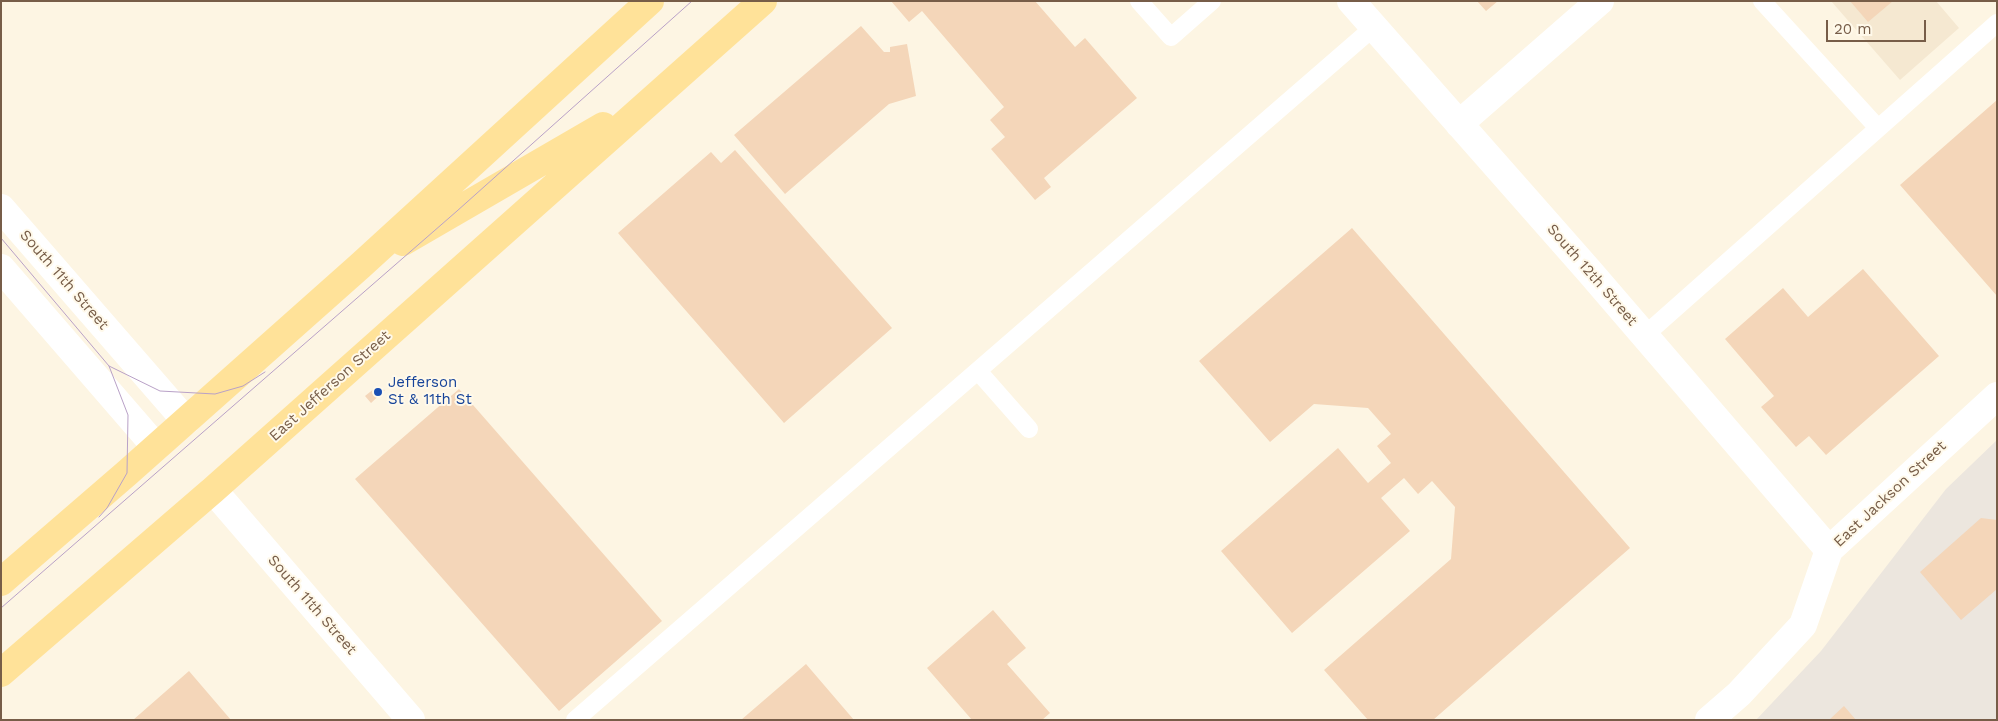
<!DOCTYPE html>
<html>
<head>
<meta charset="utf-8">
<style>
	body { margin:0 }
	#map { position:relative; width:1998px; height:721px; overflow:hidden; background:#fdf5e3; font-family:"Work Sans",sans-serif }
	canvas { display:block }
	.frame { position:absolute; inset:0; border:2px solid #775d48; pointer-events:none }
	.scale { position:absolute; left:1826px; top:20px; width:100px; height:22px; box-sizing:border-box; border:2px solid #775d48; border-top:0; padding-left:6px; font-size:15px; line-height:18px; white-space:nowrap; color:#775d48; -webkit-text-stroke:4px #fff9ea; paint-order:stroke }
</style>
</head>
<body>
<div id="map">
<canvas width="1998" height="721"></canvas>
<div class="frame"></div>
<div class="scale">20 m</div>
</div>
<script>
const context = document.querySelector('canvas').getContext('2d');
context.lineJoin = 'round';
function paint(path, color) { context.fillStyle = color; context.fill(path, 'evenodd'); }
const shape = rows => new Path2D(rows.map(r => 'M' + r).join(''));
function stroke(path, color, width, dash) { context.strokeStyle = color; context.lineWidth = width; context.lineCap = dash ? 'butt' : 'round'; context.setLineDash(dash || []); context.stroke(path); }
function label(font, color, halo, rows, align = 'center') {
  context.font = font + ' "Work Sans",sans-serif'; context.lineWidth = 4; context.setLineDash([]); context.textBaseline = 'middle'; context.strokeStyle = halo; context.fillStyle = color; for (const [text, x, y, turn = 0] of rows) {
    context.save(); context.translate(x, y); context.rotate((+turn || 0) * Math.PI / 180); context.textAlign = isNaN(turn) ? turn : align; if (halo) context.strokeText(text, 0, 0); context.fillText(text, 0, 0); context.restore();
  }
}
const residential = shape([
	[1831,1,1936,1,1959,28,1900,80]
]);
const industrial = shape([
	[1997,440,1997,720,1756,720,1821,651,1946,489]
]);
const building = shape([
	[891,1,1035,1,1075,47,1085,38,1137,98,1044,178,1051,187,1035,200,991,149,1005,137,990,120,1004,107,922,11,909,22],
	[1477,1,1498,1,1486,11],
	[1850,1,1893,1,1868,22],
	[861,26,884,52,890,52,890,47,907,44,916,96,889,104,785,194,734,135],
	[1997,100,1997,296,1900,185],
	[735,150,892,328,784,423,618,233,711,152,721,163],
	[1352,228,1630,548,1433,720,1368,720,1324,670,1451,559,1455,507,1432,481,1418,494,1404,478,1381,498,1410,531,1292,633,1221,551,1338,448,1368,483,1391,463,1377,446,1391,434,1368,408,1314,404,1270,442,1199,361],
	[1863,269,1939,356,1826,455,1809,436,1796,447,1761,407,1774,396,1725,339,1783,288,1808,317],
	[375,388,385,390,371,403,365,396],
	[459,389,662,621,559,711,355,479],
	[1981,518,1997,520,1997,589,1961,620,1920,572],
	[993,610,1026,648,1007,664,1050,713,1042,720,972,720,927,668],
	[806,664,854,720,741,720],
	[189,671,231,720,133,720],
	[1844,706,1856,720,1829,720]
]);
const lane = shape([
	[1139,1,1171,37,1212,1],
	[1762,1,1878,128],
	[1645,335,1997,23],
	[978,371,1029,429],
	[575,720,1374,27]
]);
const street = shape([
	[1351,1,1589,271,1829,550],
	[1459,124,1600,1],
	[1,208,186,421],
	[1,268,156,447],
	[213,490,411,720],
	[1709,720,1739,694,1803,625,1829,550,1997,396]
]);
const primary = shape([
	[403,242,603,126],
	[1,582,127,473,360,266,650,1],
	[1,673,213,490,763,1]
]);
const tram = shape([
	[1,238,109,366,128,415,127,473,107,508,99,517],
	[109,366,160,391,215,394,243,386,265,372],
	[1,608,457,211,692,1]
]);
const markers = [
	[378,392,5,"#1a4fb4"]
];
const streetNames = [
	["South 12th Street",1592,275,49],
	["South 11th Street",64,280,49],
	["East Jefferson Street",330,386,-42],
	["East Jackson Street",1890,494,-43],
	["South 11th Street",312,605,49]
];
const transitNames = [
	["Jefferson",388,383],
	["St & 11th St",388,400]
];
paint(residential, '#f5e8d1');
paint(industrial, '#ece6de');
paint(building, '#f4d6b9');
stroke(lane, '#fff', 18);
stroke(street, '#fff', 28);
stroke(primary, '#ffe299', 28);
stroke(tram, '#b9a1c7', 1);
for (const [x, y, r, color] of markers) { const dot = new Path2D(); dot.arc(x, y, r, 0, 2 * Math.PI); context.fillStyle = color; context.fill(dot); stroke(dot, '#fff9ea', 2); }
label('15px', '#775d48', '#fff9ea', streetNames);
label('15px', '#164399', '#fff9ea', transitNames, 'left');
</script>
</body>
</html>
